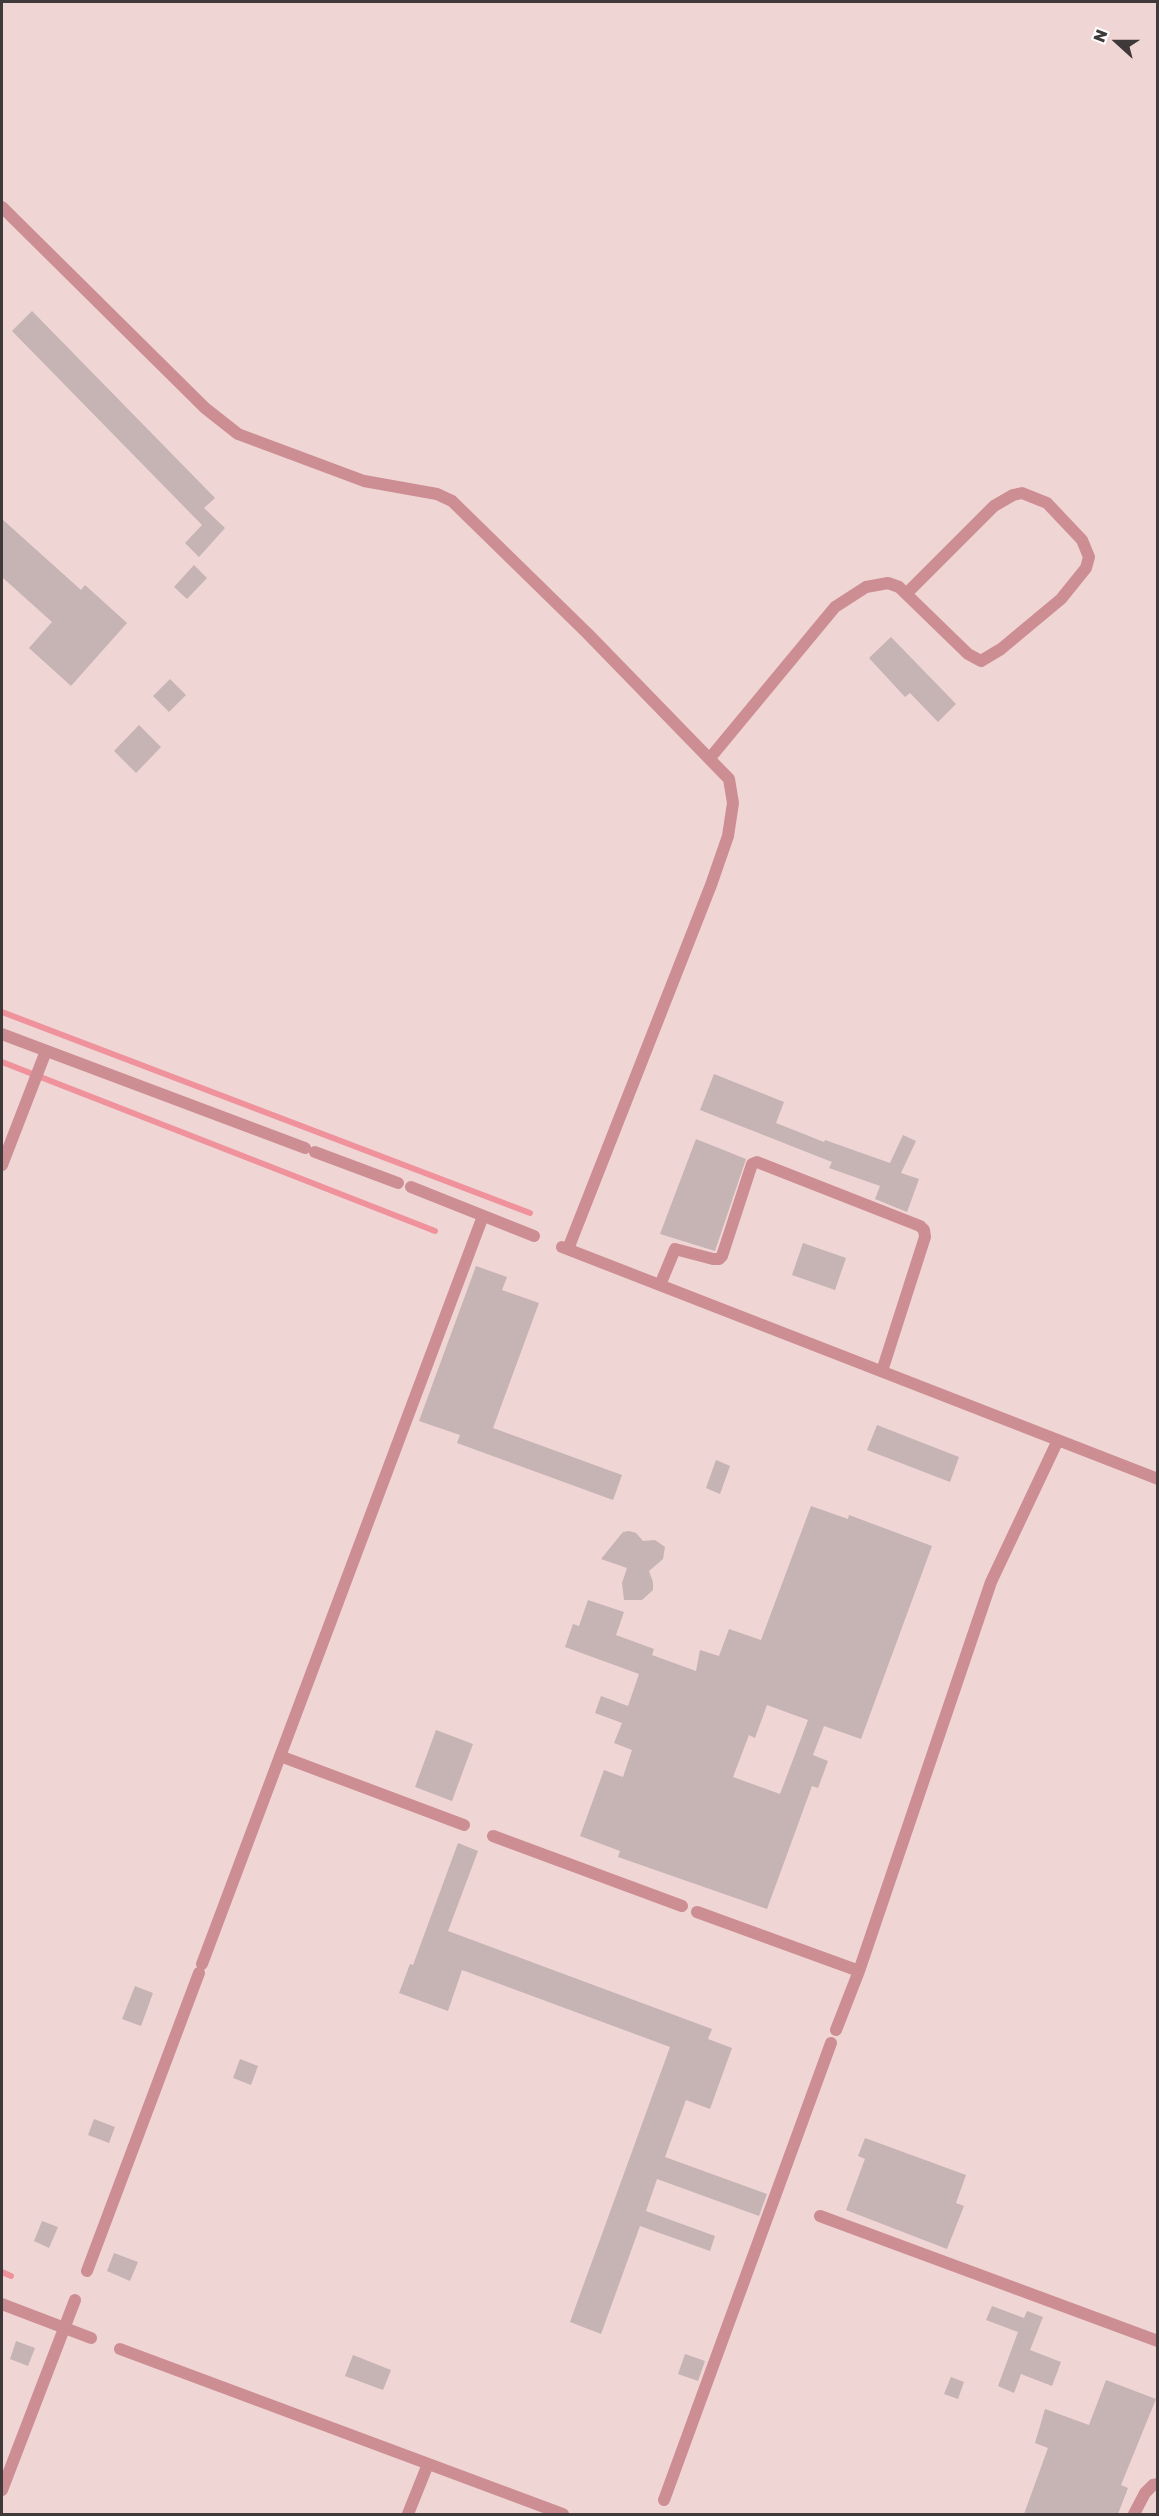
<!DOCTYPE html>
<html>
<head>
<meta charset="utf-8">
<style>
	body { margin:0 }
	#map { position:relative; width:1159px; height:2516px; overflow:hidden; background:#f9e5e6; font-family:"Golos Text",sans-serif }
	canvas { display:block }
	.frame { position:absolute; inset:0; border:3px solid #403939; pointer-events:none }
	.north { position:absolute; left:1087px; top:12px; width:60px; height:60px; -webkit-text-stroke:4px #fff; paint-order:stroke; rotate:291deg; font-size:16px; font-weight:700; line-height:24px; text-align:center; color:#403939 }
	.north::after { content:''; display:block; margin:auto; width:21px; height:27px; background:#403939; clip-path:polygon(50% 0,100% 100%,50% 72%,0 100%) }
</style>
</head>
<body>
<div id="map">
<canvas width="1159" height="2516"></canvas>
<div class="frame"></div>
<div class="north">N</div>
</div>
<script>
const context = document.querySelector('canvas').getContext('2d');
context.lineJoin = 'round';
function paint(path, color) { context.fillStyle = color; context.fill(path, 'evenodd'); }
const shape = rows => new Path2D(rows.map(r => 'M' + r).join(''));
function stroke(path, color, width, dash) { context.strokeStyle = color; context.lineWidth = width; context.lineCap = dash ? 'butt' : 'round'; context.setLineDash(dash || []); context.stroke(path); }
const built = shape([
	[2,2,1157,2,1157,2514,2,2514]
]);
const stream = shape([
	[2,1012,530,1213],
	[2,1062,435,1231],
	[2,2272,11,2276]
]);
const building = shape([
	[32,311,215,498,204,508,225,528,199,557,185,543,202,525,12,331],
	[2,519,81,590,85,585,127,623,71,686,29,648,52,622,2,577],
	[194,565,207,578,187,599,174,587],
	[891,637,956,704,938,722,910,693,905,697,869,658],
	[170,679,186,695,169,712,153,696],
	[139,725,161,747,136,773,114,751],
	[714,1074,784,1102,776,1123,824,1142,825,1140,890,1163,903,1135,916,1141,901,1173,919,1179,907,1212,875,1199,880,1186,829,1168,832,1162,700,1110],
	[696,1139,746,1159,715,1251,660,1234],
	[803,1243,846,1258,835,1290,792,1275],
	[476,1266,507,1277,502,1290,539,1303,493,1428,622,1475,613,1500,457,1443,460,1435,419,1421],
	[877,1425,959,1457,950,1482,867,1450],
	[716,1460,730,1466,720,1494,706,1488],
	[811,1506,848,1519,849,1515,932,1546,861,1739,824,1726,813,1755,828,1761,818,1788,812,1786,767,1909,618,1857,620,1851,580,1836,604,1770,623,1777,632,1750,614,1743,622,1723,595,1713,601,1696,628,1706,639,1674,565,1647,573,1624,579,1626,588,1600,624,1612,616,1635,654,1649,652,1655,696,1671,700,1650,719,1656,729,1629,761,1640],
	[767,1705,808,1720,780,1794,733,1777,749,1735,755,1738],
	[629,1531,636,1533,643,1541,655,1540,665,1547,663,1559,649,1571,653,1582,653,1590,642,1600,624,1600,622,1583,627,1568,601,1559,623,1532],
	[436,1730,473,1744,452,1801,415,1787],
	[458,1843,478,1851,448,1931,712,2029,708,2039,732,2048,710,2109,686,2100,665,2157,767,2194,759,2216,657,2179,646,2211,715,2236,710,2251,640,2226,601,2334,570,2322,670,2047,462,1970,448,2011,399,1993,410,1964,413,1965],
	[135,1986,153,1993,141,2026,122,2019],
	[240,2059,258,2066,251,2085,233,2078],
	[94,2119,115,2127,109,2143,88,2135],
	[865,2138,966,2175,956,2203,964,2206,947,2249,846,2210,865,2159,858,2156],
	[42,2221,58,2227,49,2248,34,2241],
	[114,2253,138,2262,130,2281,107,2271],
	[992,2306,1024,2318,1027,2311,1043,2317,1030,2350,1061,2362,1052,2386,1021,2374,1014,2393,998,2386,1018,2332,986,2320],
	[16,2341,35,2348,28,2366,10,2359],
	[685,2354,705,2361,698,2381,678,2374],
	[353,2355,391,2370,383,2390,345,2376],
	[951,2377,964,2382,958,2399,944,2394],
	[1106,2380,1156,2399,1121,2485,1128,2488,1118,2514,1024,2514,1048,2448,1035,2443,1045,2409,1089,2425]
]);
const service = shape([
	[2,207,205,408,238,434,364,481,437,494,452,501,588,634,729,779,733,803,728,836,711,885,568,1249],
	[710,758,835,607,866,587,888,583,899,587,968,654,981,661,1001,649,1061,599,1086,568,1089,557,1082,540,1047,503,1022,493,1013,495,994,506,906,594],
	[2,1034,305,1148],
	[315,1152,398,1183],
	[2,1165,46,1051],
	[411,1187,534,1236],
	[562,1247,1158,1479],
	[660,1285,675,1249,713,1259,719,1259,722,1256,752,1164,757,1162,920,1226,924,1230,925,1237,882,1371],
	[280,1756,464,1825],
	[493,1836,682,1906],
	[697,1912,859,1971,836,2030],
	[202,1964,483,1216],
	[859,1971,991,1582,1058,1440],
	[820,2216,1158,2341],
	[87,2271,199,1973],
	[2,2304,91,2338],
	[120,2349,563,2514],
	[2,2490,75,2300],
	[664,2500,831,2043],
	[408,2514,428,2464],
	[1134,2514,1145,2493,1153,2485,1158,2484]
]);
paint(built, '#f0d5d5');
stroke(stream, '#ef929b', 6);
paint(building, '#c6b3b4');
stroke(service, '#cd8e93', 12);
</script>
</body>
</html>
